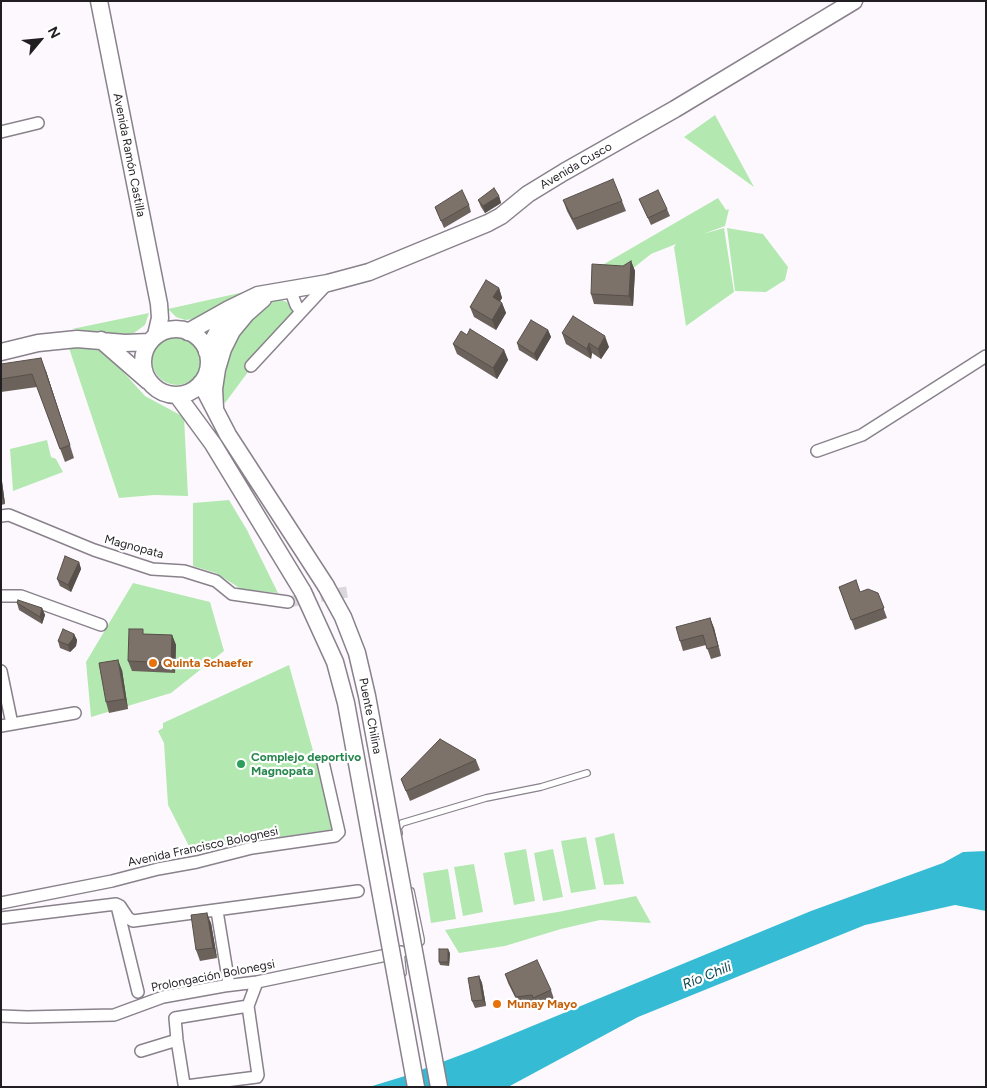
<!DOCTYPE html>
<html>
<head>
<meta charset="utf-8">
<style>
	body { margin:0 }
	#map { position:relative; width:987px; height:1088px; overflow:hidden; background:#fdf8fe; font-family:Figtree,sans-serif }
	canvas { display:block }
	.frame { position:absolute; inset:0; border:2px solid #211e22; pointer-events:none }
	.north { position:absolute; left:15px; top:15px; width:50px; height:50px; -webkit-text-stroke:4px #fff; paint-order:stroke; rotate:62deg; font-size:14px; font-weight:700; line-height:20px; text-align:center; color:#211e22 }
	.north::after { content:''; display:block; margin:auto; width:18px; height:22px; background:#211e22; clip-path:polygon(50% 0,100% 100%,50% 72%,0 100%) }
</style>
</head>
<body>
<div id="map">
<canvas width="987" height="1088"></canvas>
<div class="frame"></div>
<div class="north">N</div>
</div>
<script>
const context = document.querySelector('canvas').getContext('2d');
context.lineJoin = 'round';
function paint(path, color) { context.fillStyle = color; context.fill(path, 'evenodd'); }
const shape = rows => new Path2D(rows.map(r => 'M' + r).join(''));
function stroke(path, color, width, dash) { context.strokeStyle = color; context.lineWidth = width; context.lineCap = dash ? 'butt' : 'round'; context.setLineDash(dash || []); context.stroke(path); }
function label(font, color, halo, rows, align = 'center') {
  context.font = font + ' Figtree,sans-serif'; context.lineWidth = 4.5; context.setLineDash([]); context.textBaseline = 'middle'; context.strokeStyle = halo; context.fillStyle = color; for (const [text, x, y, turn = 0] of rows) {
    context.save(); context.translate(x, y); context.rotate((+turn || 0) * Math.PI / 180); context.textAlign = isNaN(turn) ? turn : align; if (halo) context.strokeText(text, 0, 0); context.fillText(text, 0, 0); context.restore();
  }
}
const green = shape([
	[715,115,754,187,684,137],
	[718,198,726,210,729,209,725,226,703,234,724,228,734,292,686,326,674,247,676,244,651,254,626,274,599,267],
	[727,228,763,234,788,267,785,280,766,292,735,291],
	[244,292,195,319,185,320,176,317,168,309],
	[278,299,287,302,293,312,246,365,248,372,225,403,220,394,222,366,234,335,256,310],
	[149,313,145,325,134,333,121,335,72,329],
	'152 360a25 25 0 1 1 50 0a25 25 0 1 1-50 0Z',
	[81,346,94,347,108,355,145,396,184,417,188,496,154,495,119,498,69,348],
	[47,440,51,457,56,459,63,472,13,491,10,449],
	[229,500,247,530,278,593,241,589,216,573,193,566,193,503],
	[133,583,210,602,224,651,171,693,91,717,86,662],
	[289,665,335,829,191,850,168,805,164,743,158,731,163,728,163,723],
	[614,833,624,884,604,885,595,838],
	[586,837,596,889,571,893,561,841],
	[526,849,535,901,514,905,504,853],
	[553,849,563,897,543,901,534,853],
	[474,864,483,912,463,916,454,867],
	[448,869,456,919,431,923,423,873],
	[636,896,651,923,600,920,561,929,505,946,459,953,445,930,558,912]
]);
const water = shape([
	[986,851,986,911,955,905,865,925,638,1017,508,1087,369,1087,405,1076,474,1050,811,911,943,863,963,852]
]);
const streetTunnel = shape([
	[288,602,347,592]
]);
const lane = shape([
	[399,833,398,828,402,823,486,798,541,787,587,773],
	[411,891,421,939,421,942,416,945],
	[403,973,401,952,403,951]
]);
const street = shape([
	[1,132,38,123],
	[290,289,296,305,301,312],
	[251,366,328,283],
	[817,451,862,435,986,356],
	[1,516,9,515,94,550,152,569,184,571,216,581,232,594,288,602],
	[1,596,21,596,101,625],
	[1,671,12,724],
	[1,726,75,713],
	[1,903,112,881,158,869,197,862,252,848,335,836,339,832,323,762],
	[117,906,138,992],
	[217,911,228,978],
	[1,918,116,904,120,906,128,918,133,921,358,891],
	[248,1006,175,1018,177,1040,184,1084,186,1086,257,1077,258,1075,248,1006,257,982],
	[1,1016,27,1017,114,1015,163,997,224,986,257,982,401,952],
	[141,1051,177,1040]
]);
const secondary = shape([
	[99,1,159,304,160,318,156,335],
	'143 362a33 33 0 1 1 66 0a33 33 0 1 1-66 0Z',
	[188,332,229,309,258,295,328,283,369,272,488,223,501,216,528,194,564,172,675,109,854,1],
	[101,340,148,381],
	[1,352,38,343,77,339,125,343,150,342],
	[207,352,219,329,228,320,238,312],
	[201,383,228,435,326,586],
	[177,395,213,444,303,592],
	[215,408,214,389,217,369,223,349,232,331,246,314,263,299]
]);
const secondaryBridge = shape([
	[326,586,343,617,357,653,367,696,439,1087],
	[303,592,335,662,346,703,416,1087]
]);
const wall = shape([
	[499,196,501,203,485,213,481,207,478,200],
	[639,199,667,209,670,216,651,225],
	[563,200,622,201,626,211,577,230,567,211],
	[469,205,471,212,444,228,435,207],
	[631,261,635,271,633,306,594,304,591,294],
	[499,288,502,298,500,301,502,303,506,313,496,330,474,317,470,307],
	[548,330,551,337,537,361,519,350,517,343],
	[562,333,609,347,601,359,592,353,591,359,566,344],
	[467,335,504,350,508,360,497,379,457,354,453,344],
	[1,364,46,371,74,458,65,462,37,387,1,392],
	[1,474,5,504,1,505],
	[79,562,81,569,71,592,60,586,57,579],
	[839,587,860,592,878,593,887,618,855,630],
	[17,603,42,608,45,615,42,624,19,610],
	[710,618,714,628,721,656,711,659,706,645,683,651,680,641],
	[74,634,77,640,76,646,70,652,60,648,58,641],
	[144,634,172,635,176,645,175,673,132,671,128,661],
	[122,670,128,709,109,713,106,702],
	[476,760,480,770,410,801,401,779],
	[211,923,217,958,200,961,196,950],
	[450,953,449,966,440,965,439,962],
	[505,974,551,990,554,999,537,1007,535,1004,520,1007,508,983],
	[479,976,482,983,486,1006,475,1008,472,1001]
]);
const shadedWall = shape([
	[499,196,501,203,485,213,483,206],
	[631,261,635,271,633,306,629,296],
	[499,288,502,298,497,307,493,297],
	[502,303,506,313,496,330,492,320],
	[548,330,551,337,537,361,534,354],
	[605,336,609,347,601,359,598,349],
	[589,343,592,353,591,359,587,349],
	[504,350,508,360,497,379,493,368],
	[41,358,46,371,74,458,70,445],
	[1,474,5,504,1,495],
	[79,562,81,569,71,592,68,585],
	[42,608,45,615,42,624,40,617],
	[710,618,714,628,721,656,718,646],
	[74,634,77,640,76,646,70,652,68,645],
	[172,635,176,645,175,673,171,663],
	[118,660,122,670,128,709,125,699],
	[207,913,211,923,217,958,213,948],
	[448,949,450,953,449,966,448,962],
	[479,976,482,983,486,1006,483,1000]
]);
const building = shape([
	[613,179,622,201,573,219,563,200,613,179],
	[494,188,499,196,483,206,478,200,494,188],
	[462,190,469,205,441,221,435,207,462,190],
	[658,190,667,209,648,218,639,199,658,190],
	[631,261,629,296,591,294,592,264,623,266,631,261],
	[486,280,499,288,493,297,502,303,492,320,470,307,486,280],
	[573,316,605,336,598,349,589,343,587,349,562,333,573,316],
	[531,320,548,330,534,354,517,343,531,320],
	[470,329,504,350,493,368,453,344,461,331,467,335,470,329],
	[41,358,70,445,60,449,32,374,1,379,1,364,41,358],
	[65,556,79,562,68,585,57,579,65,556],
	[856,580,860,592,868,589,878,593,884,608,851,620,839,587,856,580],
	[18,600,42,608,40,617,17,603,18,600],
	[710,618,718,646,707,649,703,635,680,641,676,627,710,618],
	[63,629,74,634,73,639,68,645,58,641,63,629],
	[129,629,143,629,143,634,172,635,171,663,128,661,129,629],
	[118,660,125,699,106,702,99,663,118,660],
	[440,739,476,760,406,791,401,779,440,739],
	[207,913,213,948,196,950,191,915,207,913],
	[439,949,448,949,448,962,439,962,439,949],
	[537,960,551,990,533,998,532,995,516,997,505,974,537,960],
	[479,976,483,1000,472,1001,468,978,479,976]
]);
const markers = [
	[153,663,5,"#e8710a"],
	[241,764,5,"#2e9e5b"],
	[497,1004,5,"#e8710a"]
];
const streetNames = [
	["Avenida Ramón Castilla",129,155,79],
	["Avenida Cusco",576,166,-30],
	["Magnopata",134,547,15],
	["Puente Chilina",370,716,79],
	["Avenida Francisco Bolognesi",203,847,-12],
	["Prolongación Bolonegsi",213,976,-11]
];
const foodNames = [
	["Quinta Schaefer",163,663],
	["Munay Mayo",507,1004]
];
const leisureNames = [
	["Complejo deportivo",251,757],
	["Magnopata",251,771]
];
const waterNames = [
	["Río Chili",707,976,-22]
];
paint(green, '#b3e9b0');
paint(water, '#36bbd4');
stroke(streetTunnel, '#dcd7dd', 11, [11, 5.5]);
stroke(lane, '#89818b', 8);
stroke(street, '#89818b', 14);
stroke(secondary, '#89818b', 19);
stroke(lane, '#fff', 5.5);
stroke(street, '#fff', 11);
stroke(secondary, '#fff', 16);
stroke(secondaryBridge, '#89818b', 19, []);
stroke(secondaryBridge, '#fff', 16);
paint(wall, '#6b625b');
paint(shadedWall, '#57504a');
paint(building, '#7c726a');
stroke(building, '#57504a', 1);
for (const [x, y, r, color] of markers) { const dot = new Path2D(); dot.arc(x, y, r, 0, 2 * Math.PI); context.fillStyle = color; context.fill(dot); stroke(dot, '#fff', 2); }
label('12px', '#211e22', '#fff', streetNames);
label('bold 12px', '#c56008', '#fff', foodNames, 'left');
label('bold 12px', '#27864d', '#fff', leisureNames, 'left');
label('italic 14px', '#0e4752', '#fff', waterNames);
</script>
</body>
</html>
